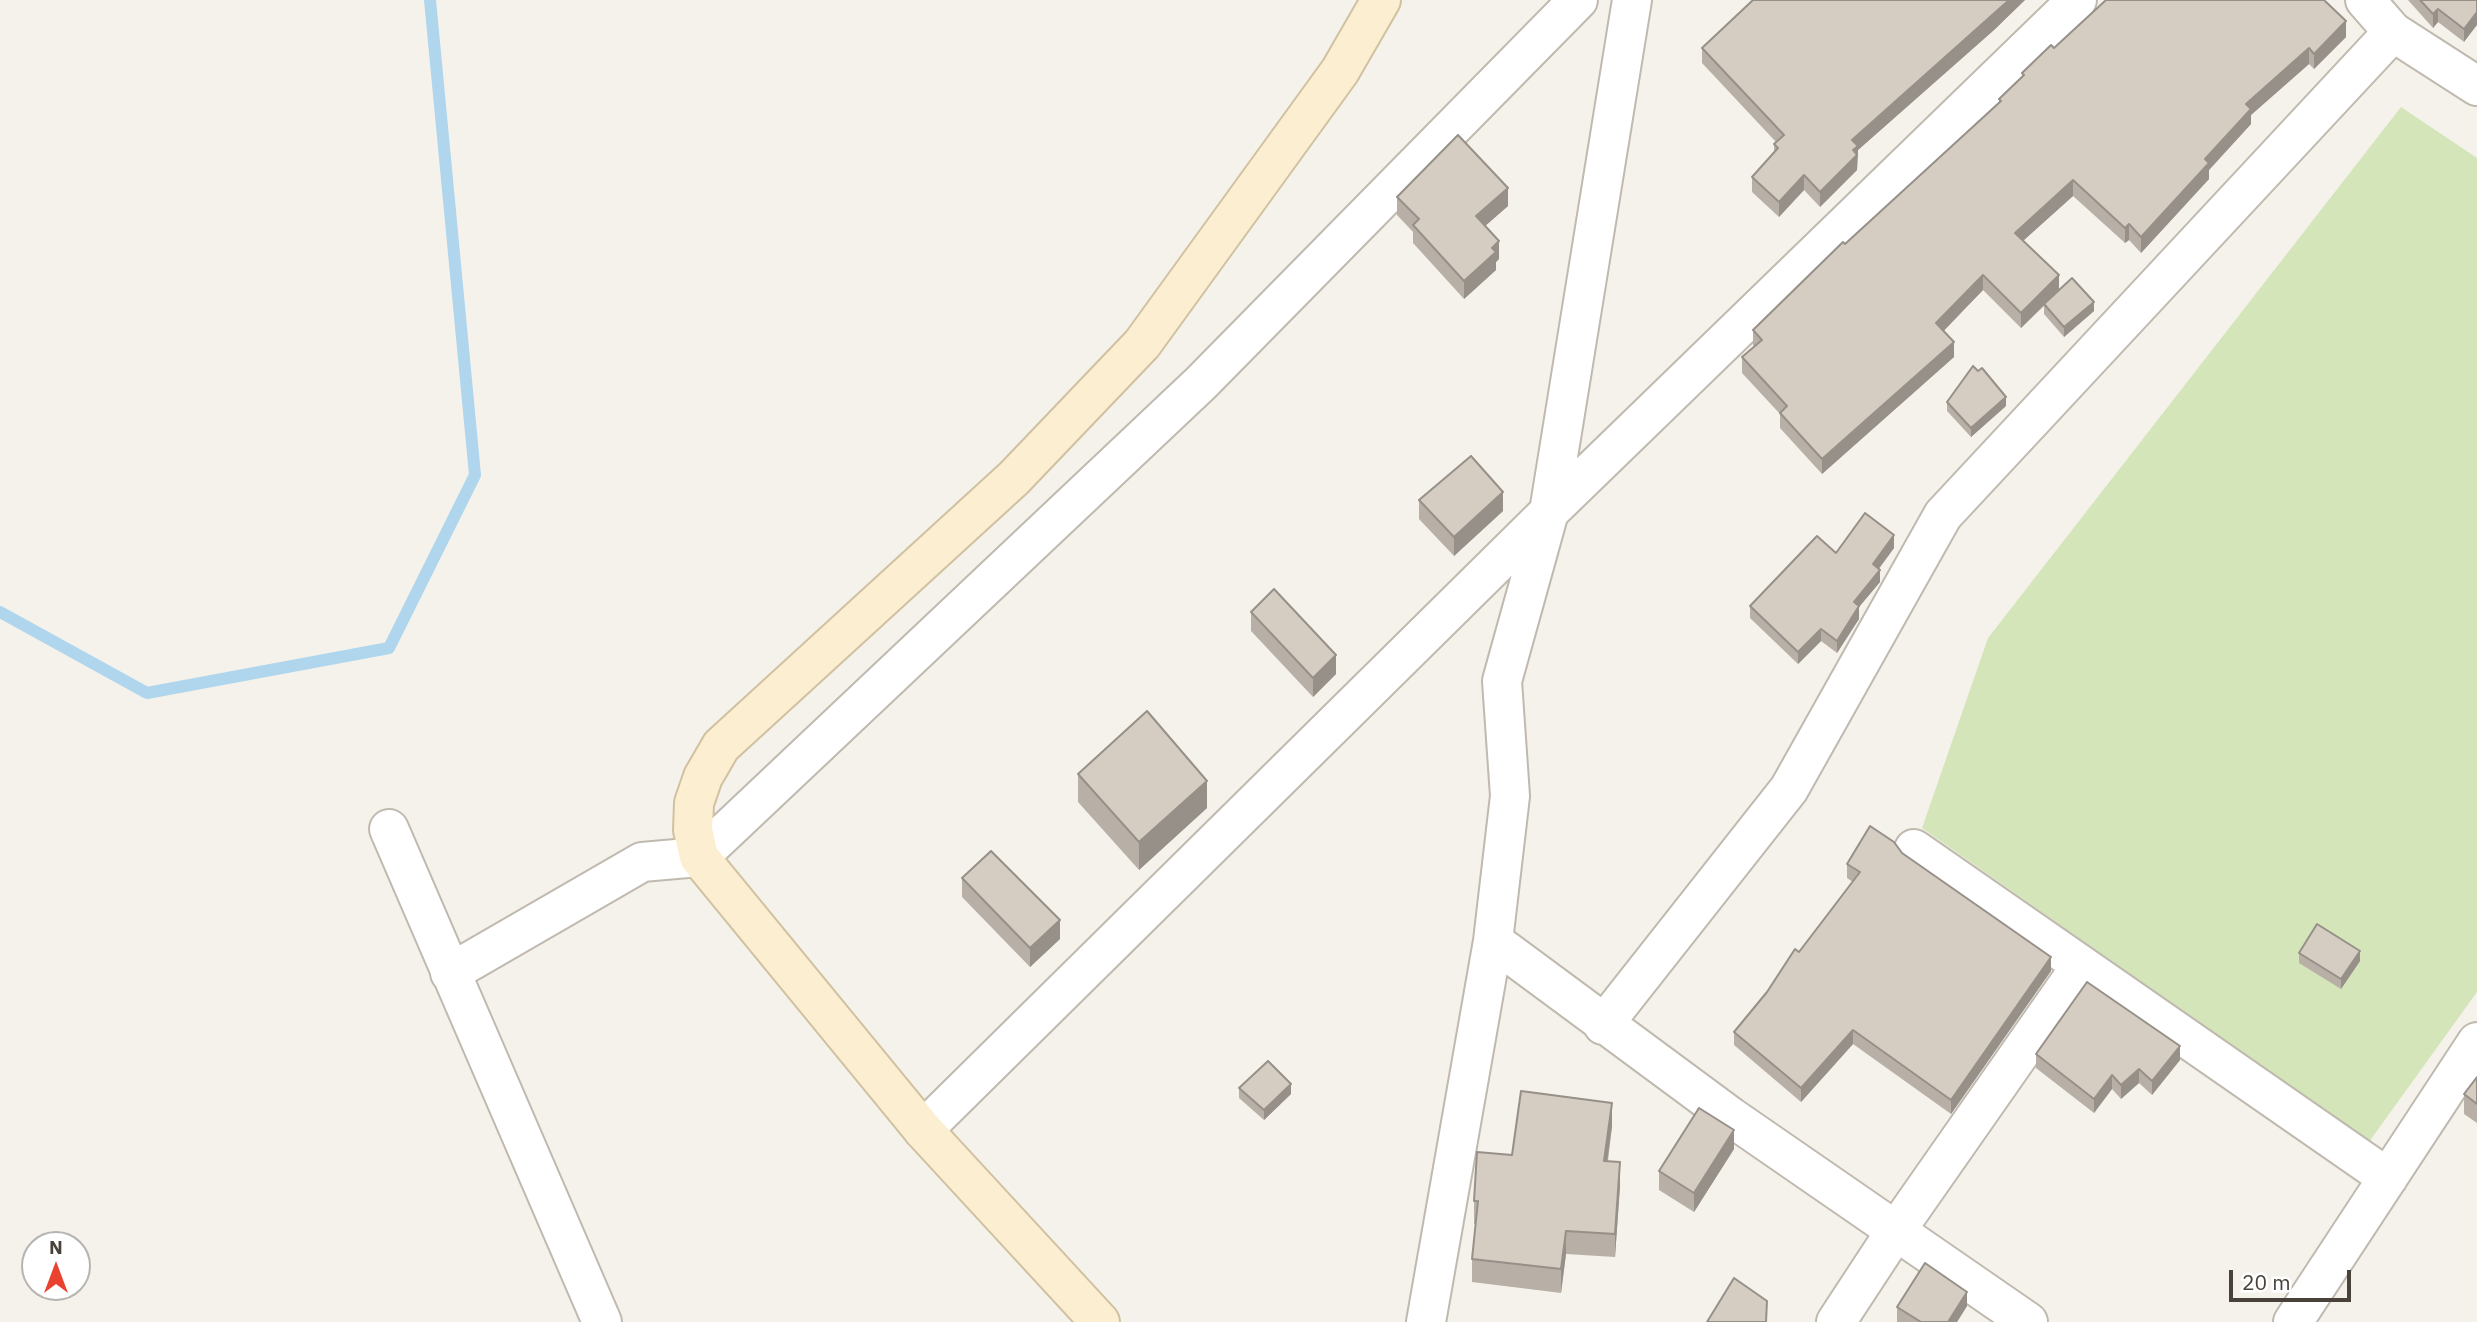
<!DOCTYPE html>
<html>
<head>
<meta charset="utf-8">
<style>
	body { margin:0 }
	#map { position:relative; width:2477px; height:1322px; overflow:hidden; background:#f5f2ec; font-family:"IBM Plex Sans",sans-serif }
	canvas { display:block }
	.north { position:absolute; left:21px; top:1231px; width:70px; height:70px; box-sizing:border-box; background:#fff; border:2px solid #b6b3b0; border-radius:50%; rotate:0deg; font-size:19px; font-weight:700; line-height:28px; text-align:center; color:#49423a }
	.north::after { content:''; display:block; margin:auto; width:24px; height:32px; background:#e9422f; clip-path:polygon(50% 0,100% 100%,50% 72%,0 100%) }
	.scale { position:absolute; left:2229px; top:1270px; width:122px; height:32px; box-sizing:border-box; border:4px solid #49423a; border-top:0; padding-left:9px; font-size:21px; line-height:24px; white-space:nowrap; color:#49423a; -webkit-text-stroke:5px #fff; paint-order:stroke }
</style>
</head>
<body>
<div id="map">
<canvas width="2477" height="1322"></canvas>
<div class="north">N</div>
<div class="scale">20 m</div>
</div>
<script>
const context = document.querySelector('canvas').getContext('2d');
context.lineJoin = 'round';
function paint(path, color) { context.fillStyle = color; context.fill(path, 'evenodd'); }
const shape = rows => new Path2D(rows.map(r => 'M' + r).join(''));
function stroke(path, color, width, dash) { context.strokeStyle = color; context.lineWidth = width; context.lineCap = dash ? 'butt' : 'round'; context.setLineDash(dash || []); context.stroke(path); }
const green = shape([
	[2401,107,2477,158,2477,992,2369,1142,1922,828,1988,638]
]);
const stream = shape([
	[0,612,147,693,389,648,475,475,430,0]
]);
const street = shape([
	[2365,0,2393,32,2477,86],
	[389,829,602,1322],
	[1914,849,2388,1178],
	[1493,941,1731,1117,2028,1322],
	[450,973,642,862,699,857,1201,383,1578,0],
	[1603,1025,1789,789,1943,515,2393,32],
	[923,1130,1549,512,2077,0],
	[1426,1322,1493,941,1510,796,1502,681,1549,512,1632,0],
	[1836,1322,1895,1232,2081,966],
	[2293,1322,2477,1042]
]);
const secondary = shape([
	[1100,1322,923,1130,699,857,693,830,694,803,703,777,721,746,1014,478,1142,344,1340,71,1381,0]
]);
const wall = shape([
	[1753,0,2025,0,1994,30,1858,150,1857,170,1820,207,1804,190,1779,217,1752,192,1752,177,1774,152,1774,144,1776,142,1702,63,1702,48],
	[2408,0,2477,0,2464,42,2438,22,2433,28],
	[2346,37,2314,69,2309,64,2251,115,2251,124,2209,170,2209,179,2141,253,2129,240,2125,243,2073,196,2023,241,2059,290,2094,311,2064,337,2044,314,2044,306,2021,328,1983,290,1943,331,1954,357,1822,474,1780,428,1780,414,1742,373,1742,357,1755,347,1753,345,1753,330,1999,102,1999,99,2022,77,2022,73,2054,48],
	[1397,197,1508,206,1485,226,1499,259,1496,262,1496,270,1464,299,1413,243,1413,232,1397,215],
	[1947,402,2006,406,1971,437,1947,411],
	[1419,500,1503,511,1454,556,1419,519],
	[1894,548,1879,569,1880,582,1859,607,1859,619,1837,653,1821,641,1798,664,1750,618,1750,606,1836,553],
	[1251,612,1336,674,1313,697,1251,631],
	[1078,774,1207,808,1139,870,1078,802],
	[1902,853,2051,971,1951,1114,1853,1044,1801,1102,1734,1045,1734,1032,1767,992,1853,882,1847,878,1847,864],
	[962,878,1060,939,1030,967,962,897],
	[2299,953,2360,961,2341,989,2299,963],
	[2036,1054,2180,1060,2152,1095,2139,1083,2121,1099,2112,1089,2094,1113,2036,1068],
	[2477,1077,2477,1123,2464,1114,2464,1094],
	[1239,1088,1291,1094,1264,1120,1239,1098],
	[1612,1126,1608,1161,1620,1186,1615,1257,1566,1254,1561,1293,1472,1282,1472,1259,1476,1224,1474,1224,1474,1201,1512,1155],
	[1734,1149,1694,1212,1659,1190,1659,1171],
	[1967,1306,1957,1322,1897,1322,1897,1307]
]);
const shadedWall = shape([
	[2009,0,2025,0,1994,30,1858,150,1857,170,1820,207,1820,192,1852,140],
	[2438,9,2438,22,2433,28,2433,14],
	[2477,12,2477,25,2464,42,2464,29],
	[2346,21,2346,37,2314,69,2314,54],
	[2309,48,2309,64,2251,115,2251,124,2209,170,2209,179,2141,253,2141,237,2205,159,2246,104],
	[1804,175,1804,190,1779,217,1779,202],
	[2073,180,2073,196,2015,248,2015,233],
	[1508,188,1508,206,1476,234,1476,216],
	[2129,224,2129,240,2125,243,2125,228],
	[1499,241,1499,259,1496,262,1496,270,1464,299,1464,281,1492,248],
	[1983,275,1983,290,1936,339,1936,323],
	[2059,275,2059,290,2021,328,2021,313],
	[2094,302,2094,311,2064,337,2064,327],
	[1954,342,1954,357,1822,474,1822,459],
	[2006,397,2006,406,1971,437,1971,428],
	[1503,492,1503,511,1454,556,1454,537],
	[1894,535,1894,548,1873,576,1873,564],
	[1880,570,1880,582,1859,607,1859,619,1837,653,1837,641,1854,602],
	[1821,629,1821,641,1798,664,1798,652],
	[1336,655,1336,674,1313,697,1313,678],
	[1207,781,1207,808,1139,870,1139,842],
	[1060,920,1060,939,1030,967,1030,948],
	[2360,951,2360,961,2341,989,2341,979],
	[2051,957,2051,971,1951,1114,1951,1100],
	[1853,1030,1853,1044,1801,1102,1801,1088],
	[2180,1046,2180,1060,2152,1095,2152,1081],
	[2139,1069,2139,1083,2121,1099,2121,1085],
	[2112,1075,2112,1089,2094,1113,2094,1099],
	[1291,1084,1291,1094,1264,1120,1264,1110],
	[1612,1103,1612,1126,1604,1184,1604,1161],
	[1734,1130,1734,1149,1694,1212,1694,1193],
	[1620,1162,1620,1186,1615,1257,1615,1234],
	[1566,1231,1566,1254,1561,1293,1561,1269],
	[1967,1292,1967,1306,1957,1322,1948,1322]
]);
const building = shape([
	[1753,0,2009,0,1852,140,1858,146,1853,150,1857,155,1820,192,1804,175,1779,202,1752,177,1778,148,1774,144,1784,135,1702,48,1753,0],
	[2106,0,2324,0,2346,21,2314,54,2309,48,2246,104,2251,109,2205,159,2209,163,2141,237,2129,224,2125,228,2073,180,2015,233,2059,275,2021,313,1983,275,1936,323,1954,342,1822,459,1780,413,1787,406,1742,357,1762,340,1753,330,1843,242,1845,244,2001,101,1999,99,2024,75,2022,73,2051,45,2054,48,2106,0],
	[2420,0,2477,0,2477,12,2464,29,2438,9,2433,14,2420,0],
	[1458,135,1508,188,1476,216,1499,241,1492,248,1496,252,1464,281,1413,225,1419,219,1397,197,1458,135],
	[2072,278,2094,302,2064,327,2044,304,2072,278],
	[1973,366,1978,371,1982,368,2006,397,1971,428,1947,402,1973,366],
	[1471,456,1503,492,1454,537,1419,500,1471,456],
	[1865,513,1894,535,1873,564,1880,570,1854,602,1859,606,1837,641,1821,629,1798,652,1750,606,1817,536,1836,553,1865,513],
	[1274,589,1336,655,1313,678,1251,612,1274,589],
	[1147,711,1207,781,1139,842,1078,774,1147,711],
	[1870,826,1894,842,1902,853,2051,957,1951,1100,1853,1030,1801,1088,1734,1032,1767,992,1795,949,1799,952,1860,872,1847,864,1870,826],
	[991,851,1060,920,1030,948,962,878,991,851],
	[2317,924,2360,951,2341,979,2299,953,2317,924],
	[2087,982,2180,1046,2152,1081,2139,1069,2121,1085,2112,1075,2094,1099,2036,1054,2087,982],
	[1268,1061,1291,1084,1264,1110,1239,1088,1268,1061],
	[2477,1077,2477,1104,2464,1094,2477,1077],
	[1521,1091,1612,1103,1604,1161,1620,1162,1615,1234,1566,1231,1561,1269,1472,1259,1478,1201,1474,1201,1477,1152,1512,1155,1521,1091],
	[1699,1108,1734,1130,1694,1193,1659,1171,1699,1108],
	[1925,1263,1967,1292,1948,1322,1921,1322,1897,1307,1925,1263],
	[1734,1278,1767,1301,1766,1322,1707,1322,1734,1278]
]);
paint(green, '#d4e5b9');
stroke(stream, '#afd6ec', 12);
stroke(street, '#c0b9af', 42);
stroke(secondary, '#d0c1a0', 42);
stroke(street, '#fff', 38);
stroke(secondary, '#fbeed1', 38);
paint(wall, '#b8b0a7');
paint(shadedWall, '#969088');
paint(building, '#d6cdc2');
stroke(building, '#969088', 2);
</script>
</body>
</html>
